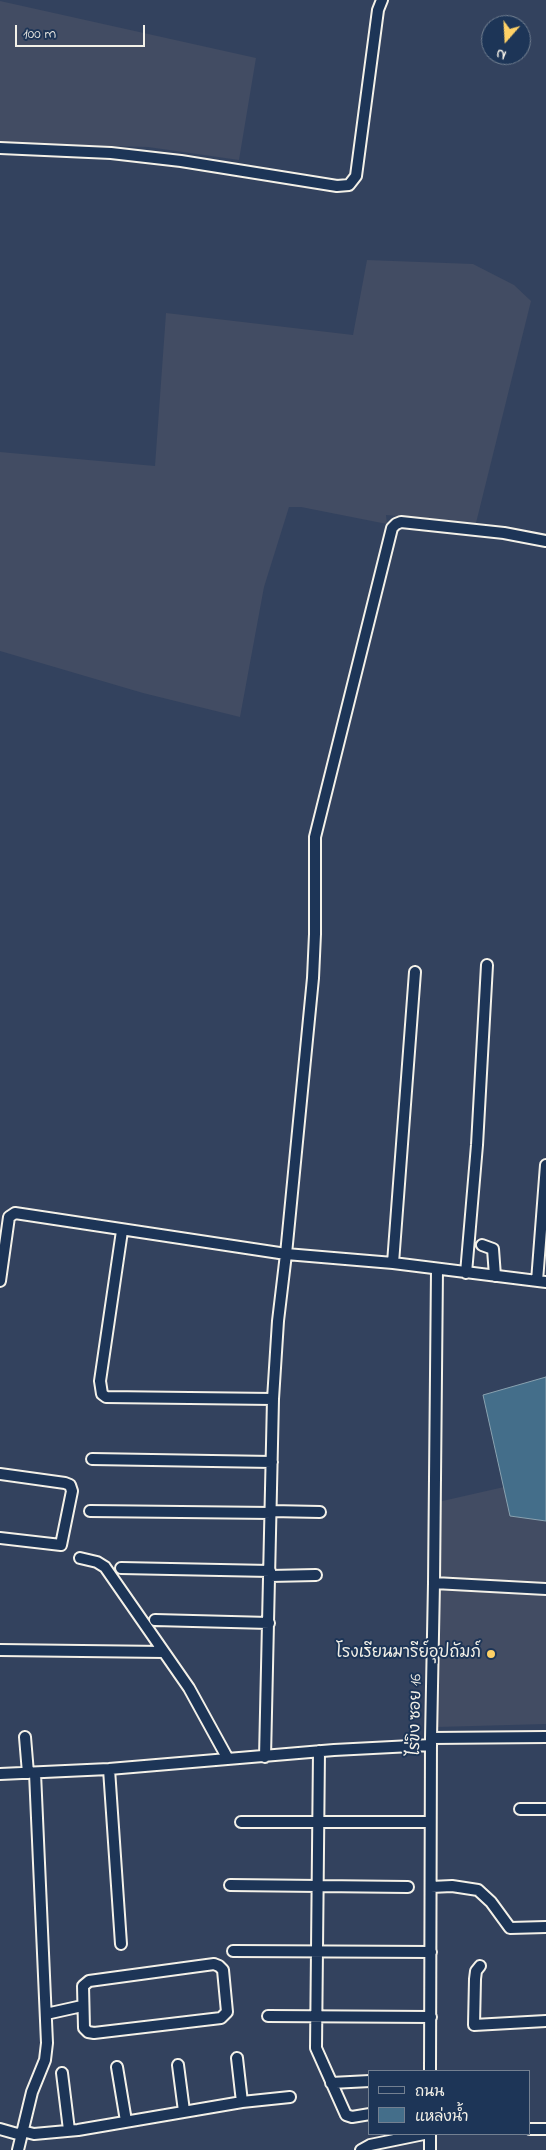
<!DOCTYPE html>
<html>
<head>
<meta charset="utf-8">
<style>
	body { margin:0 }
	#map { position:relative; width:546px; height:2150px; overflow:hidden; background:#33425e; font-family:"Indie Flower","Playpen Sans Thai",sans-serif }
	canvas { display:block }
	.legend { position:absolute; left:368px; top:2070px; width:162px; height:65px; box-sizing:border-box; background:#1d3557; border:1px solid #738091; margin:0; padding:6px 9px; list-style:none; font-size:15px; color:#f4f1e8 }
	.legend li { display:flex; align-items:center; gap:10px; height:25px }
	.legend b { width:25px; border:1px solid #738091 }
	.north { position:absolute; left:481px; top:15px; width:50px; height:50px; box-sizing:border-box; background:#1d3557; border:1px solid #738091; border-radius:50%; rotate:199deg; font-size:14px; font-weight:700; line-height:20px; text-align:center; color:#f4f1e8 }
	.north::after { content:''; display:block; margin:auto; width:18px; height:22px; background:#ffd166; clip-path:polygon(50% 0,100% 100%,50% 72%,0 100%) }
	.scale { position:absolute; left:15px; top:25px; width:130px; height:22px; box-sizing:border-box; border:2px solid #f4f1e8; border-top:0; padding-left:6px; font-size:15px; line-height:18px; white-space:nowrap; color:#f4f1e8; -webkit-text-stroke:4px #1d3557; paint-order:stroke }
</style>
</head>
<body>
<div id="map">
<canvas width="546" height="2150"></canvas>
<ul class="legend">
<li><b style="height:6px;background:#1d3557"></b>ถนน</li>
<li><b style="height:14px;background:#446e8a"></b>แหล่งน้ำ</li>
</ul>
<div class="north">N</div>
<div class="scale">100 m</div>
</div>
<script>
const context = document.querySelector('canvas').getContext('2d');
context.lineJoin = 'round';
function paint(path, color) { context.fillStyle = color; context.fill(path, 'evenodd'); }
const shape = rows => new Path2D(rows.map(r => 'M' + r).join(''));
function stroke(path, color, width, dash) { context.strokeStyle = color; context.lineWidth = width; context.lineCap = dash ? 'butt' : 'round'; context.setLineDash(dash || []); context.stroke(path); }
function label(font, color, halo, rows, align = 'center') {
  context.font = font + ' "Indie Flower","Playpen Sans Thai",sans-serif'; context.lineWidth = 4; context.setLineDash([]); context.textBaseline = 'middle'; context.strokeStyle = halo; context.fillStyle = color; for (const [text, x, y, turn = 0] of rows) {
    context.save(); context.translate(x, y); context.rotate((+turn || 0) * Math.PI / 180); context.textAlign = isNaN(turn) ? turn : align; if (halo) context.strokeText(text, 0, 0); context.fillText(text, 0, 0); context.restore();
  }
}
const built = shape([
	[0,1,256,58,239,160,148,147,0,143],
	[367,260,473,264,514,285,531,301,476,523,386,515,387,524,301,507,289,507,264,587,240,717,143,693,0,651,0,452,155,466,166,313,353,335],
	[504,1487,510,1516,546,1521,546,1724,437,1727,434,1583,438,1502]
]);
const water = shape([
	[546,1377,546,1521,510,1516,483,1395,546,1377]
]);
const minor = shape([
	[0,148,111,153,181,161,337,186,349,185,356,176,378,10,382,0],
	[122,1231,100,1381,102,1394,106,1397,273,1399],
	[482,1245,493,1249,495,1276],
	[393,1263,415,972],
	[466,1273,477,1145,487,965],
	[0,1281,9,1217,15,1213,286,1254,393,1263,546,1282],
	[537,1281,546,1165],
	[92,1459,272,1462],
	[0,1474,65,1483,70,1485,72,1491,61,1545,0,1538],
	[90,1511,272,1513],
	[271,1511,320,1512],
	[80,1558,97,1562,105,1567,164,1652],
	[121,1568,270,1571],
	[270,1576,316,1575],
	[434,1583,546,1589],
	[155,1620,269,1623],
	[0,1650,164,1652,189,1688,228,1759],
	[25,1737,28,1773],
	[431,1738,546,1737],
	[319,1751,316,2048,346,2115,352,2117,370,2114],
	[265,1757,273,1399,278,1321,286,1254,313,978,315,934,315,837,392,528,396,524,401,522,504,533,546,541],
	[109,1769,121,1944],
	[0,1774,109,1769,334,1750,431,1745],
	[520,1809,546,1809],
	[241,1822,430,1822],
	[230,1885,408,1887],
	[431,1887,452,1886,478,1890,491,1902,510,1928,546,1927],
	[233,1951,431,1952],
	[214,1964,219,1966,223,1970,227,2012,221,2018,94,2033,88,2032,84,2028,83,1986,89,1981,214,1964],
	[480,1966,476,1971,475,1979,474,2025,546,2021],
	[46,2014,82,2006],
	[268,2016,431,2017],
	[237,2058,242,2102],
	[178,2065,184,2111],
	[117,2067,126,2121],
	[430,2071,431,1738,434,1583,437,1269],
	[62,2073,69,2130],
	[331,2083,370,2081],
	[0,2129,21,2135],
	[530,2129,546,2129],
	[22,2131,34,2134,78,2130,242,2102,290,2097],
	[18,2150,32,2092,45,2060,47,2043,35,1773],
	[361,2150,370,2145,424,2134],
	[430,2150,430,2134]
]);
const markers = [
	[491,1654,5,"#ffd166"]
];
const poiNames = [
	["โรงเรียนมารีย์อุปถัมภ์",481,1654]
];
const streetNames = [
	["ไร่ขิง ซอย 16",417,1715,-89]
];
paint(built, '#424c63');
paint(water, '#446e8a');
stroke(water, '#8aa2b0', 1);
stroke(minor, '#f4f1e8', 14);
stroke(minor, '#1d3557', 10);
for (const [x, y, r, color] of markers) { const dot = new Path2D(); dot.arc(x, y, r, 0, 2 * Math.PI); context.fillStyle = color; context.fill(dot); stroke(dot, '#1d3557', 2); }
label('16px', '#f4f1e8', '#1d3557', poiNames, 'right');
label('16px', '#f4f1e8', '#1d3557', streetNames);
</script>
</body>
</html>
